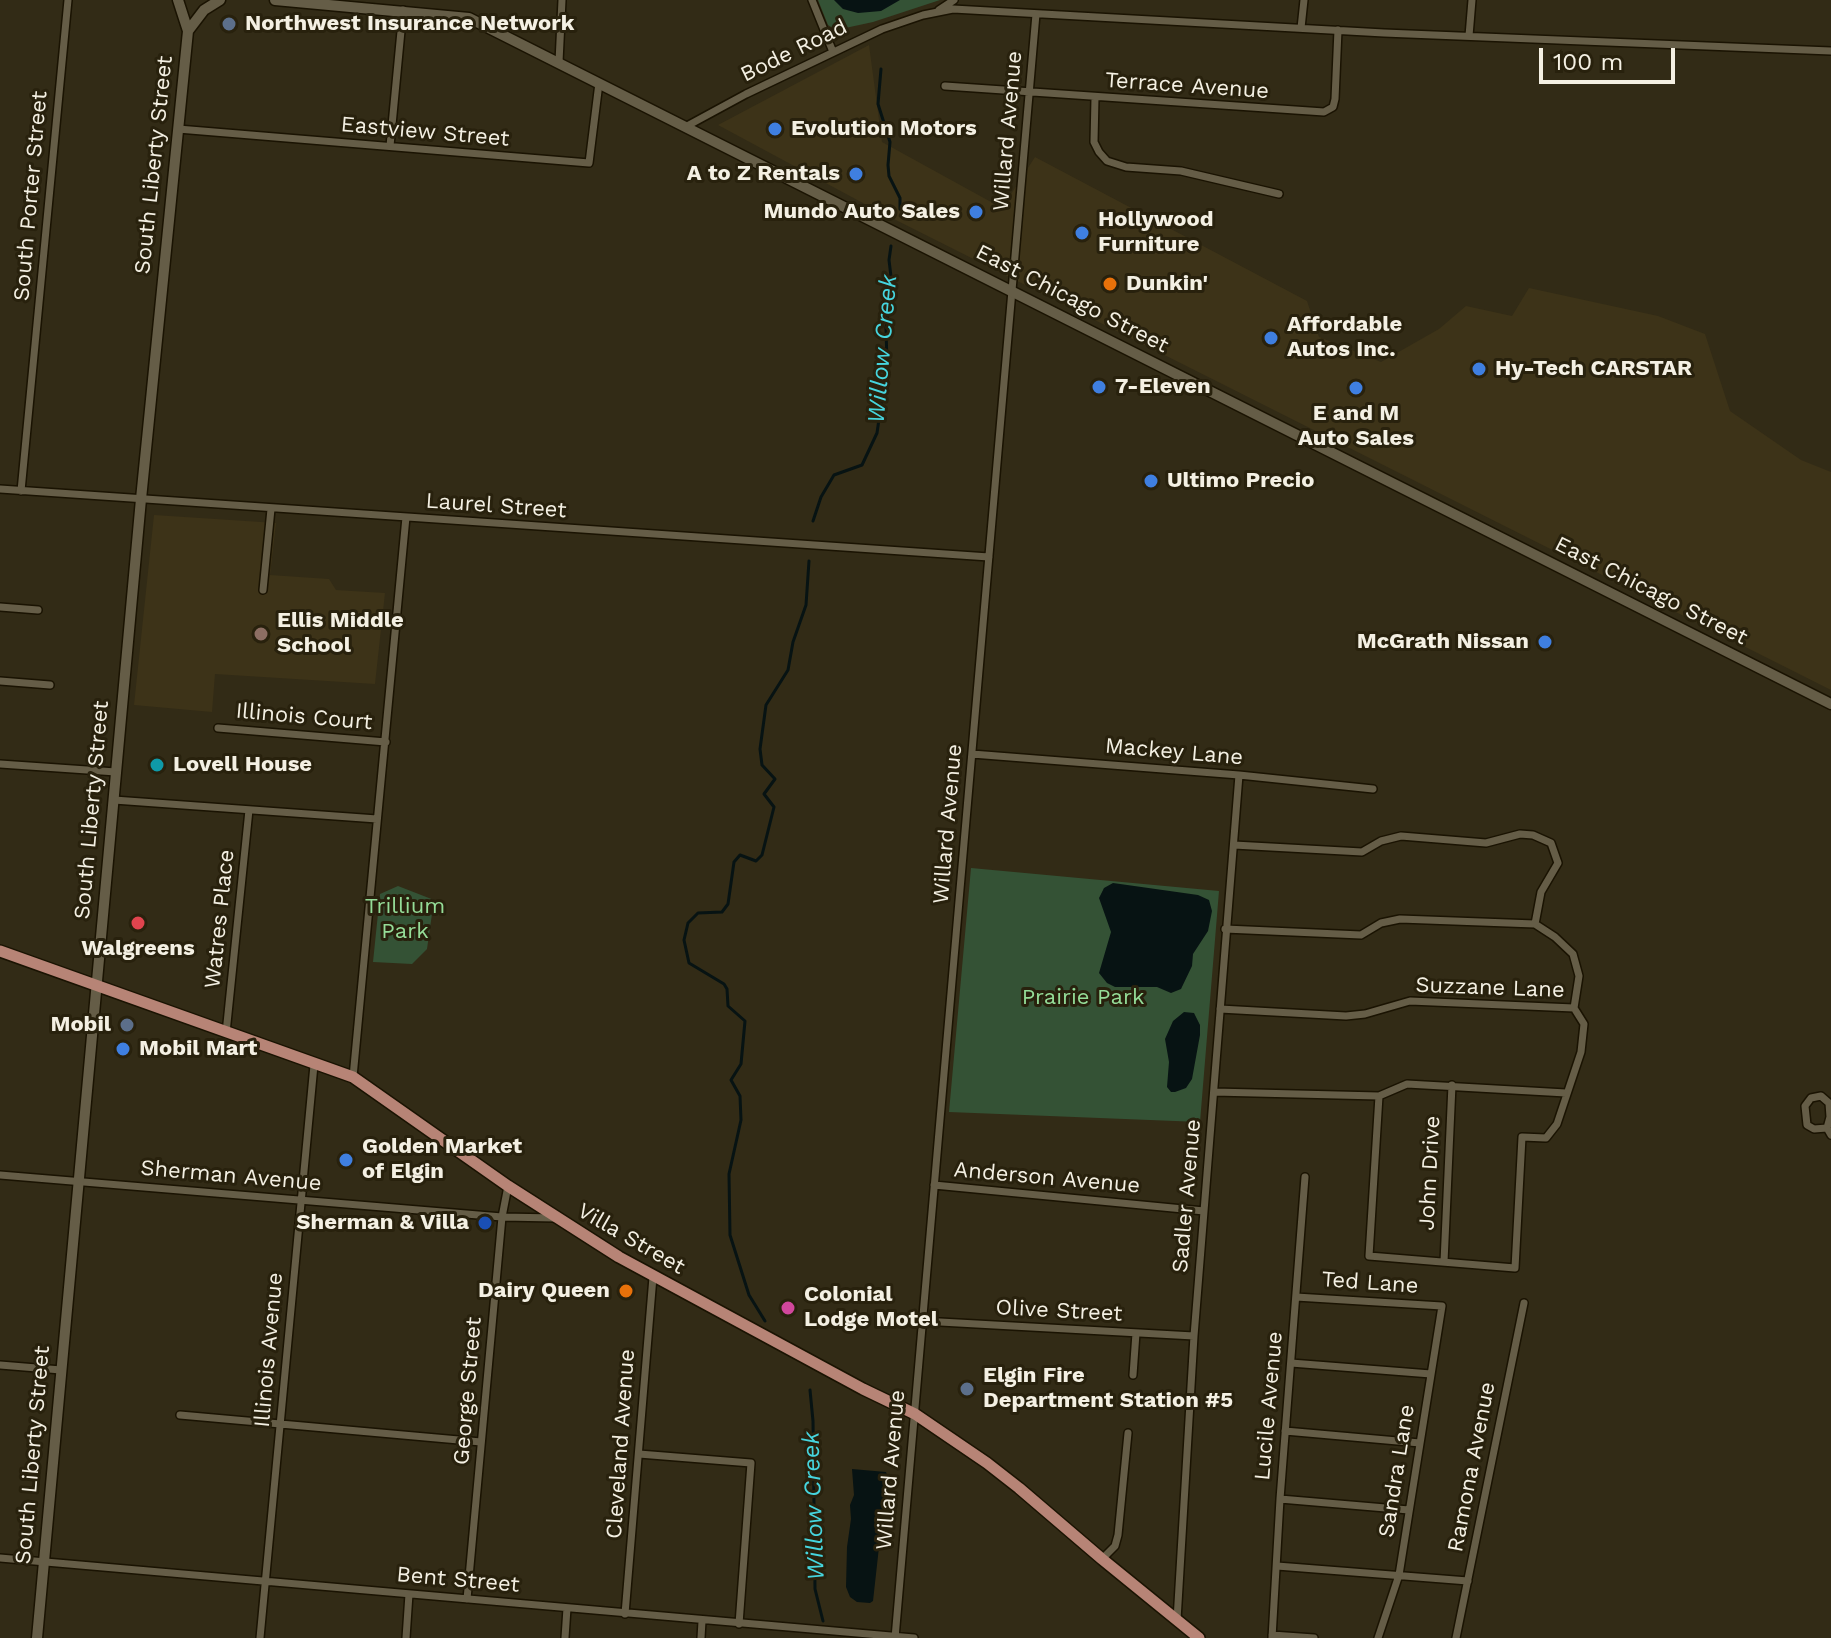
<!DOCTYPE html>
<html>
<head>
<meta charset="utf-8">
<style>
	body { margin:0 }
	#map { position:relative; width:1831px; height:1638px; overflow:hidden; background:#322b16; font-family:"Work Sans",sans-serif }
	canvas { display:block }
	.scale { position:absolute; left:1539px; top:48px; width:136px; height:36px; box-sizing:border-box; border:4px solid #f4f0e3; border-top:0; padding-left:10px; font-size:24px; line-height:28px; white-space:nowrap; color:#f4f0e3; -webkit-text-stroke:6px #28210d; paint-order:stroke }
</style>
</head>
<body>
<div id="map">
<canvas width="1831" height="1638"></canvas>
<div class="scale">100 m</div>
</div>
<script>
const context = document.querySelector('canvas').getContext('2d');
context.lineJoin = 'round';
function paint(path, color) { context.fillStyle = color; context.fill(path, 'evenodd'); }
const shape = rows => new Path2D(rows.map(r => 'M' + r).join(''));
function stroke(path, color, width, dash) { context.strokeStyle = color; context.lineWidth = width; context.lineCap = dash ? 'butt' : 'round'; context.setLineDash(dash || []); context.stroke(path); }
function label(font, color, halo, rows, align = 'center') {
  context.font = font + ' "Work Sans",sans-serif'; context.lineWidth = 6; context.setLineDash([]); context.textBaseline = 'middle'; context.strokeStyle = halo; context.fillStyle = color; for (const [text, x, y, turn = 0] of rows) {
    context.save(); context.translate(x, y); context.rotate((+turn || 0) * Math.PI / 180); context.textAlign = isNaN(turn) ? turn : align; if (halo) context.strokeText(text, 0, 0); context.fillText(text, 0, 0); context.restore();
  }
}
const built = shape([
	[869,45,882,142,1002,208,1035,157,1307,301,1319,337,1381,362,1439,329,1466,306,1512,316,1529,288,1658,316,1705,334,1730,411,1801,460,1831,472,1831,690,874,209,718,125],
	[154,515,276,523,270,575,329,579,336,590,385,593,375,684,215,674,212,712,134,705]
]);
const green = shape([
	[818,0,940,0,873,22,836,30,828,25],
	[971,868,1219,891,1200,1122,949,1112],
	[398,886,434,900,427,949,412,964,373,962,380,894]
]);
const water = shape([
	[834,0,900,0,881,11,858,13,843,9],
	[1113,883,1198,895,1209,900,1212,911,1208,931,1193,954,1192,966,1181,989,1171,993,1157,987,1115,987,1107,983,1099,973,1111,932,1099,898,1104,888],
	[1184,1012,1194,1013,1200,1025,1200,1035,1192,1079,1186,1088,1175,1092,1171,1092,1167,1087,1169,1062,1165,1039,1173,1021],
	[852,1469,886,1472,887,1475,873,1601,870,1603,857,1602,850,1597,846,1587,847,1547,851,1519,850,1505,854,1495]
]);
const stream = shape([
	[881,69,878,104,890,142,888,165,889,176,900,198,900,209],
	[813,521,821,497,834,475,862,465,877,433,887,364,886,328,892,285,889,260,891,246],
	[765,1321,749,1295,730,1235,729,1174,741,1120,740,1096,731,1080,741,1064,745,1021,728,1006,727,989,724,984,689,963,684,940,688,923,698,913,722,912,728,904,734,862,740,855,756,861,762,855,774,807,764,794,775,779,762,765,760,749,766,705,788,670,793,642,806,605,809,561],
	[810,1390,813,1421,815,1589,823,1621]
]);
const street = shape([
	[812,0,833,52],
	[939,10,954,0],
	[1301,28,1304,0],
	[1469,36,1472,0],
	[559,62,562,0],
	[945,86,1324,112,1333,107,1335,99,1338,30],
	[1095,98,1094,142,1099,152,1107,161,1126,167,1181,171,1279,194],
	[687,126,746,94,882,29,923,15,953,9,1384,33,1831,51],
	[178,129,589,163,599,83],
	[390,146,403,10],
	[0,489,989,557],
	[21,491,68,0],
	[263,590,271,509],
	[0,607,38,610],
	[0,681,50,685],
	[218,728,386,742],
	[972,754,1239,775,1373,789],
	[0,764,116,772],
	[114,800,377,819],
	[1234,845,1362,852,1381,841,1401,836,1486,843,1520,834,1533,835,1551,843,1558,863,1541,892,1535,924],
	[1225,929,1361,935,1381,923,1400,919,1535,924,1555,937,1573,954,1579,976,1574,1008],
	[1220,1009,1346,1016,1365,1014,1410,1001,1574,1008],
	[226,1033,249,810],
	[353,1077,406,517],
	[1214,1092,1379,1096,1407,1084,1566,1093],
	[1379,1096,1369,1256,1515,1268,1522,1137,1546,1138,1557,1124,1581,1052,1584,1024,1574,1008],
	[1827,1128,1814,1129,1807,1125,1805,1106,1811,1098,1821,1096,1829,1103,1830,1117,1827,1128,1831,1135],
	[0,1175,502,1217,556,1218],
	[934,1185,1204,1211],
	[1444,1262,1452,1085],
	[1296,1297,1442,1306,1399,1575,1378,1638],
	[922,1321,1194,1336],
	[1291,1363,1431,1374],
	[0,1365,61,1370],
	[1133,1375,1136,1333],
	[180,1415,481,1442],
	[1285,1431,1420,1443],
	[639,1454,751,1463,739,1624],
	[1280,1499,1409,1510],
	[0,1558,914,1638],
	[1102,1559,1115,1546,1118,1535,1128,1433],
	[1277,1566,1468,1581],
	[467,1599,502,1217,508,1186],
	[625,1614,653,1277],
	[1177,1620,1194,1336,1239,775],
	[1272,1635,1314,1638],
	[260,1638,314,1065],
	[406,1638,409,1594],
	[565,1638,567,1608],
	[701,1638,702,1621],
	[895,1638,1036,14],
	[1272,1638,1280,1499,1305,1177],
	[1456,1638,1524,1303]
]);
const secondary = shape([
	[178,0,188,31],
	[275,0,469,18,1831,704],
	[37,1638,141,499,188,31,204,10,220,0]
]);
const primary = shape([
	[0,951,353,1077,508,1186,619,1257,863,1389,915,1414,987,1463,1019,1488,1102,1559,1199,1638]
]);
const markers = [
	[229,24,8,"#5c6f8a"],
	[775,129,8,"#3f7fe0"],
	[856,174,8,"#3f7fe0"],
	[976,212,8,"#3f7fe0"],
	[1082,233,8,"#3f7fe0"],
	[1110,284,8,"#e8710a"],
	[1271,338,8,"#3f7fe0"],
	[1479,369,8,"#3f7fe0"],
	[1099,387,8,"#3f7fe0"],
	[1356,388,8,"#3f7fe0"],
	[1151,481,8,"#3f7fe0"],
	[261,634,8,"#8d6e63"],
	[1545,642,8,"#3f7fe0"],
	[157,765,8,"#0f9aa8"],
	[138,923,8,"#e0444e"],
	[127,1025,8,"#5c6f8a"],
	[123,1049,8,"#3f7fe0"],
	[346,1160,8,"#3f7fe0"],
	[485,1223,8,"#1a4fb4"],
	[626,1291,8,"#e8710a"],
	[788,1308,8,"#d1479c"],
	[967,1389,8,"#5c6f8a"]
];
const poiNames = [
	["Northwest Insurance Network",245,24],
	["Evolution Motors",791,129],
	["A to Z Rentals",840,174,"right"],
	["Mundo Auto Sales",960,212,"right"],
	["Hollywood",1098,220],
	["Furniture",1098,245],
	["Dunkin'",1126,284],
	["Affordable",1287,325],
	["Autos Inc.",1287,350],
	["Hy-Tech CARSTAR",1495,369],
	["7-Eleven",1115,387],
	["E and M",1356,414,"center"],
	["Auto Sales",1356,439,"center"],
	["Ultimo Precio",1167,481],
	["Ellis Middle",277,621],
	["School",277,646],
	["McGrath Nissan",1529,642,"right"],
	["Lovell House",173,765],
	["Walgreens",138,949,"center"],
	["Mobil",111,1025,"right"],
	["Mobil Mart",139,1049],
	["Golden Market",362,1147],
	["of Elgin",362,1172],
	["Sherman & Villa",469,1223,"right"],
	["Dairy Queen",610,1291,"right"],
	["Colonial",804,1295],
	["Lodge Motel",804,1320],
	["Elgin Fire",983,1376],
	["Department Station #5",983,1401]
];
const streetNames = [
	["Bode Road",794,51,-26],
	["Terrace Avenue",1187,86,4],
	["Willard Avenue",1008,131,-85],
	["Eastview Street",425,132,5],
	["South Liberty Street",154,165,-84],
	["South Porter Street",31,196,-85],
	["East Chicago Street",1072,299,27],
	["Laurel Street",496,506,4],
	["East Chicago Street",1651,591,27],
	["Illinois Court",304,717,5],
	["Mackey Lane",1174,752,5],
	["South Liberty Street",92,810,-85],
	["Willard Avenue",948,824,-85],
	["Watres Place",220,919,-84],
	["Suzzane Lane",1490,988,2],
	["John Drive",1430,1173,-87],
	["Sherman Avenue",231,1176,5],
	["Anderson Avenue",1047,1178,5],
	["Sadler Avenue",1187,1196,-85],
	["Villa Street",631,1239,30],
	["Ted Lane",1370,1283,4],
	["Olive Street",1059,1311,3],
	["Illinois Avenue",269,1350,-85],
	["George Street",468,1391,-85],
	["Lucile Avenue",1269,1406,-85],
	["Cleveland Avenue",621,1444,-86],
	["South Liberty Street",33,1455,-85],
	["Ramona Avenue",1472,1467,-79],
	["Willard Avenue",891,1470,-85],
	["Sandra Lane",1397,1471,-81],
	["Bent Street",458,1580,5]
];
const parkNames = [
	["Trillium",405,907],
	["Park",405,932],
	["Prairie Park",1083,998]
];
const waterNames = [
	["Willow Creek",883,349,-85],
	["Willow Creek",814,1506,-92]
];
paint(built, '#3d3318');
paint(green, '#345235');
paint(water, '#071313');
stroke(stream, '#071313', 3);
stroke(street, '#1a1302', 10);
stroke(secondary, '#1a1302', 13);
stroke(primary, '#1a1302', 14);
stroke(street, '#655d47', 7);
stroke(secondary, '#655d47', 10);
stroke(primary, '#b78476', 11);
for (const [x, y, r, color] of markers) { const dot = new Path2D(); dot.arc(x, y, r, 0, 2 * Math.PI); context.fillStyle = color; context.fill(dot); stroke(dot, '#28210d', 3); }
label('bold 22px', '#f4f0e3', '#28210d', poiNames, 'left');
label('22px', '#f4f0e3', '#28210d', streetNames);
label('22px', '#95dd98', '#28210d', parkNames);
label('italic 24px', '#46d5de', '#28210d', waterNames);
</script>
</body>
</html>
